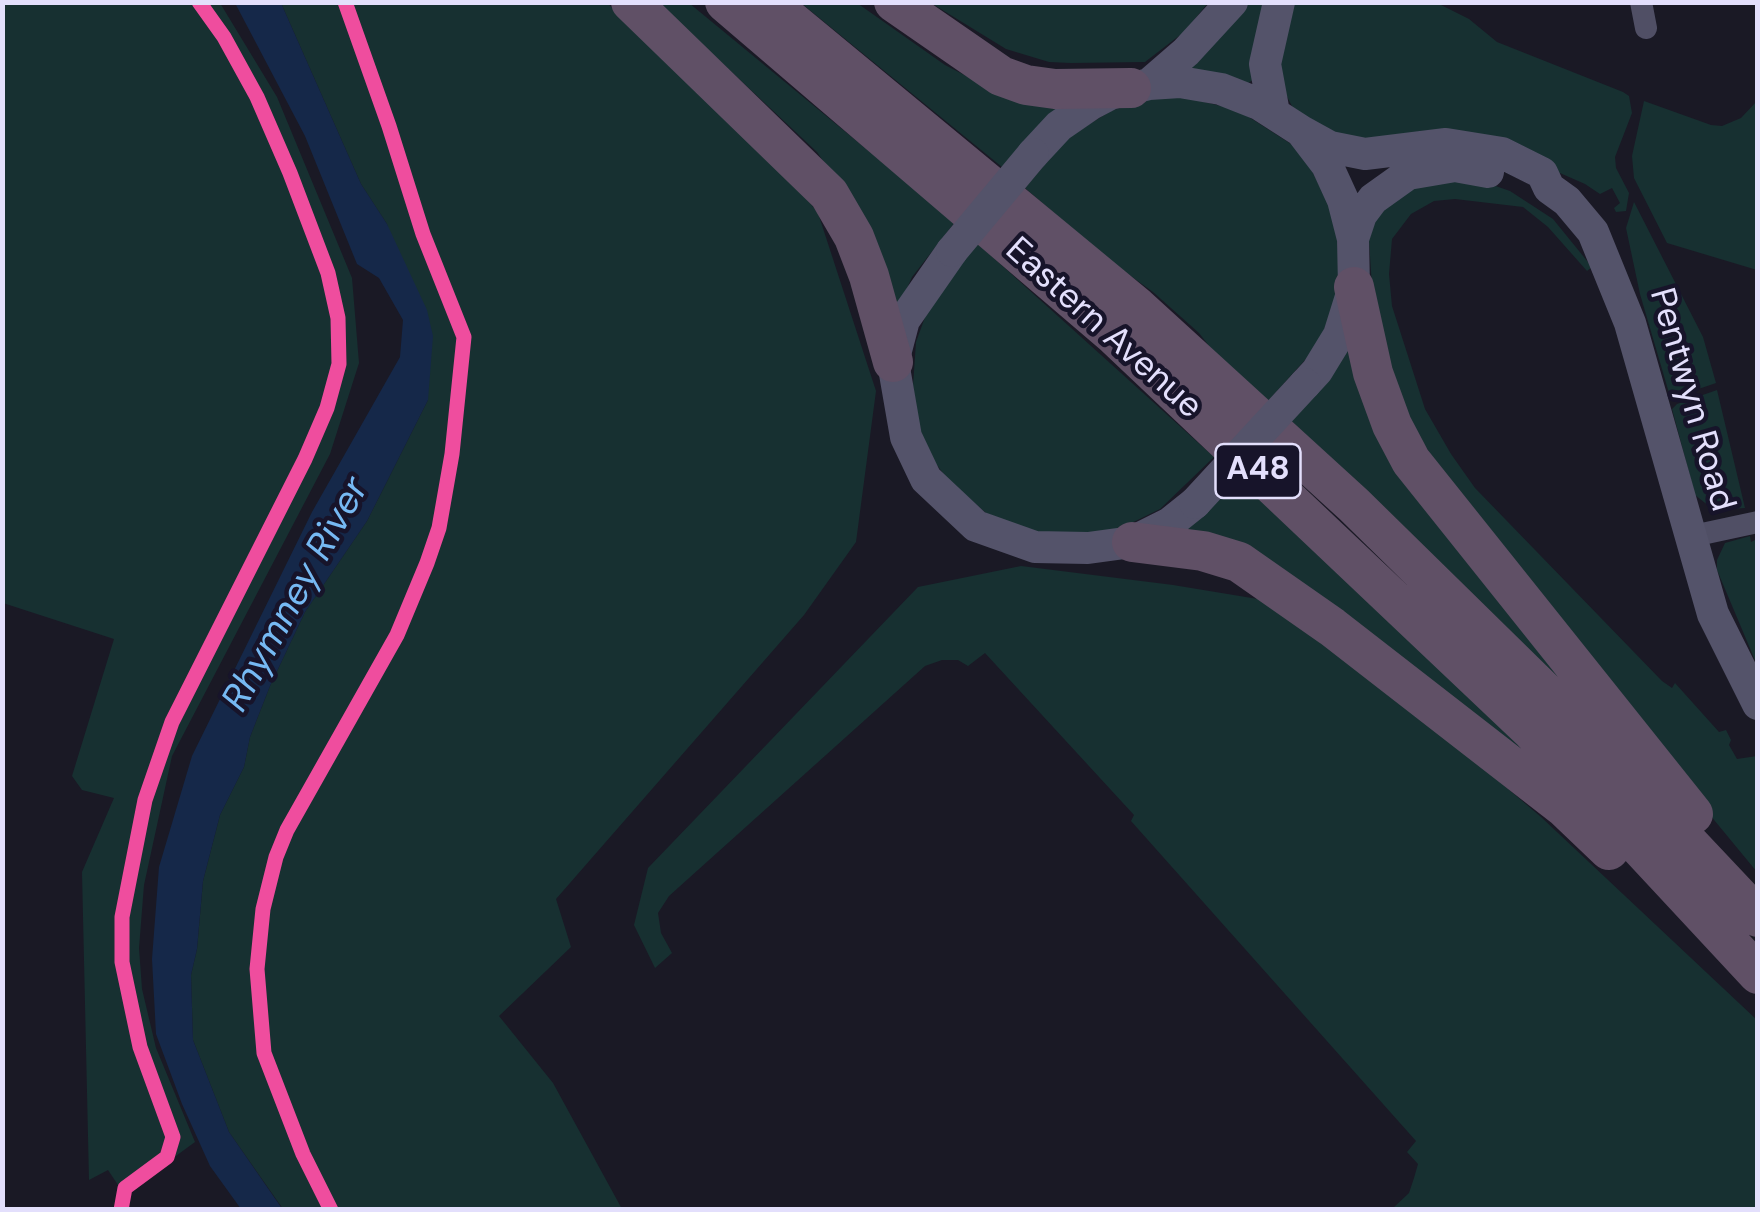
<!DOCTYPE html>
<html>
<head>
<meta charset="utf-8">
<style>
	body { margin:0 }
	#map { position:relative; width:1760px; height:1212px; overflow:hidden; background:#1a1925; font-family:"DM Sans",sans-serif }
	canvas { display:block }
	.frame { position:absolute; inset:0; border:5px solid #e3dffc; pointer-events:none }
</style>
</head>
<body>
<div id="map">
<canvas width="1760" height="1212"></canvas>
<div class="frame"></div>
</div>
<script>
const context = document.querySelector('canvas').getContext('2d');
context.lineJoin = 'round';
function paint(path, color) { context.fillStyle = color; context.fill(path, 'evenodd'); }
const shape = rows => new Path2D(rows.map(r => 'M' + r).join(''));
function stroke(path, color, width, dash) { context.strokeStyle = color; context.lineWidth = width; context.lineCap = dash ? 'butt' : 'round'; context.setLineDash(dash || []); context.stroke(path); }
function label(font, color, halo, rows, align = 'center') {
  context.font = font + ' "DM Sans",sans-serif'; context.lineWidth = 9; context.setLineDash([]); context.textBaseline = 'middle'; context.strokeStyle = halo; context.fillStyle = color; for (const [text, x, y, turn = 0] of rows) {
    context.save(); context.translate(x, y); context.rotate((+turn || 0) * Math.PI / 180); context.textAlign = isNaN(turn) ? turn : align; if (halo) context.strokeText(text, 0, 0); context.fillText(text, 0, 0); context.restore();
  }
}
const green = shape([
	[3,2,220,3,277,97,352,278,359,363,330,454,172,756,144,885,139,948,142,989,156,1048,195,1142,124,1194,108,1170,89,1180,82,872,114,798,82,790,72,776,114,639,3,603],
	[281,3,607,3,780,165,818,213,876,391,856,542,804,615,556,899,571,947,499,1016,553,1083,622,1209,283,1209,229,1132,193,1040,191,975,197,949,203,881,220,815,244,767,250,737,270,686,305,612,367,521,428,400,387,224,361,184],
	[658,3,689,3,955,222,912,277,896,313,849,199,817,152],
	[801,3,857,3,945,65,1009,98,1062,104,1002,167],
	[931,3,1208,3,1184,32,1145,62,1071,63,1049,62,1006,49],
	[1246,3,1268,3,1254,79,1247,84,1190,71,1189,66],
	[1285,3,1437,3,1469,19,1497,42,1623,92,1629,96,1632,113,1615,157,1616,168,1629,193,1626,211,1616,212,1614,208,1620,203,1612,188,1600,194,1585,184,1544,166,1357,146,1295,112,1278,79],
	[1183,97,1238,110,1291,144,1310,167,1331,208,1337,235,1339,266,1337,291,1330,318,1314,350,1267,402,1220,360,1199,333,1153,292,1110,261,1025,188,1068,137,1111,111,1147,99],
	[1644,101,1711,125,1722,126,1741,118,1757,101,1757,270,1667,243,1634,178,1632,156],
	[1432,180,1484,182,1510,191,1553,219,1592,267,1587,271,1548,227,1523,207,1455,199,1434,201,1411,214,1392,239,1389,274,1392,306,1425,409,1451,454,1475,488,1662,681,1672,688,1675,683,1719,732,1726,730,1731,740,1729,745,1737,759,1757,756,1757,872,1456,507,1395,399,1373,303,1369,240,1375,221,1394,196],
	[1634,202,1703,337,1716,383,1675,397,1669,393,1640,294,1626,228],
	[977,243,1214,457,1160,509,1111,533,1057,538,993,519,949,481,933,460,918,426,913,386,916,342,928,309],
	[1356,336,1602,727,1291,421],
	[1717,390,1745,508,1714,510,1695,495,1672,409,1677,404],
	[1238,478,1476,701,1543,771,1181,534],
	[1750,536,1751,542,1757,539,1757,665,1717,570,1717,560,1725,543],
	[1021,566,1173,585,1276,602,1397,694,1541,817,1757,1020,1757,1209,1392,1209,1409,1193,1414,1178,1418,1164,1407,1152,1416,1141,1131,821,1134,815,985,653,968,666,958,660,942,660,925,666,669,896,658,913,661,933,672,953,655,968,634,925,648,868,918,587]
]);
const water = shape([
	[235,3,281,3,361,184,387,224,427,310,433,336,428,400,367,521,305,612,270,686,250,737,244,767,220,815,203,881,197,949,191,975,193,1040,229,1132,283,1210,241,1209,210,1166,182,1104,156,1034,152,959,159,867,192,756,312,512,400,357,403,320,379,278,357,264,305,136]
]);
const street = shape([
	[1641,2,1646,28],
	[1688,537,1758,522]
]);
const secondary = shape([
	[1149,84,1186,52,1232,2],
	[1274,113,1265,64,1279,2],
	[1301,131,1330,147,1365,154,1446,144,1502,153,1542,173,1549,188,1567,201,1593,232,1630,323,1713,614,1758,704],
	[1033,154,1059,126,1091,104,1110,94,1149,84,1180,82,1221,89,1259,104,1301,131,1327,165,1343,200,1353,239,1354,287,1339,335,1317,371,1305,384],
	[1353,239,1361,215,1373,199,1408,174,1455,166,1488,172],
	[952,251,904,320,893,362,906,437,926,479,976,526,1035,547,1088,548,1132,542,1170,523,1195,503]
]);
const highway = shape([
	[631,2,829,194,854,237,869,276,893,362],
	[725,2,1113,334,1531,730,1758,974],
	[768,2,1137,307,1354,505,1559,706,1758,917],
	[894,2,1001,76,1026,85,1055,89,1131,88],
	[1354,287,1373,373,1392,425,1411,461,1693,814],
	[1132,542,1203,551,1239,562,1332,627,1565,808,1609,850]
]);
const secondaryBridge = shape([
	[952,251,1033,154],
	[1195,503,1305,384]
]);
const cycleway = shape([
	[121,1210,125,1188,167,1157,173,1137,140,1047,122,962,122,917,145,800,172,722,305,459,327,408,339,364,338,318,328,273,290,173,257,97,224,37,199,2],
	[331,1210,303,1154,264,1053,257,969,263,909,276,857,287,830,397,635,427,563,439,528,452,454,464,337,423,234,389,126,345,2]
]);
const shields = [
	[1258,471,85]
];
const shieldNames = [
	["A48",1258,471]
];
const streetNames = [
	["Eastern Avenue",1103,329,42],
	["Pentwyn Road",1691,400,74]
];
const waterNames = [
	["Rhymney River",297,595,-61]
];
paint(green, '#173031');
paint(water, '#152849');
stroke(street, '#504f65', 22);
stroke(secondary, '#54536a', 32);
stroke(highway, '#605066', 40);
stroke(secondaryBridge, '#54536a', 32);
stroke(cycleway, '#ef4d9e', 15);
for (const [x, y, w] of shields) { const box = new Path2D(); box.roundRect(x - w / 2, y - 27, w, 54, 8); context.fillStyle = '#17142a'; context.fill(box); stroke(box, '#e3dffc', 2.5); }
label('bold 32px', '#e3dffc', null, shieldNames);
label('35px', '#e3dffc', '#17142a', streetNames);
label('italic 38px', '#76b9f3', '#17142a', waterNames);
</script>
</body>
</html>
